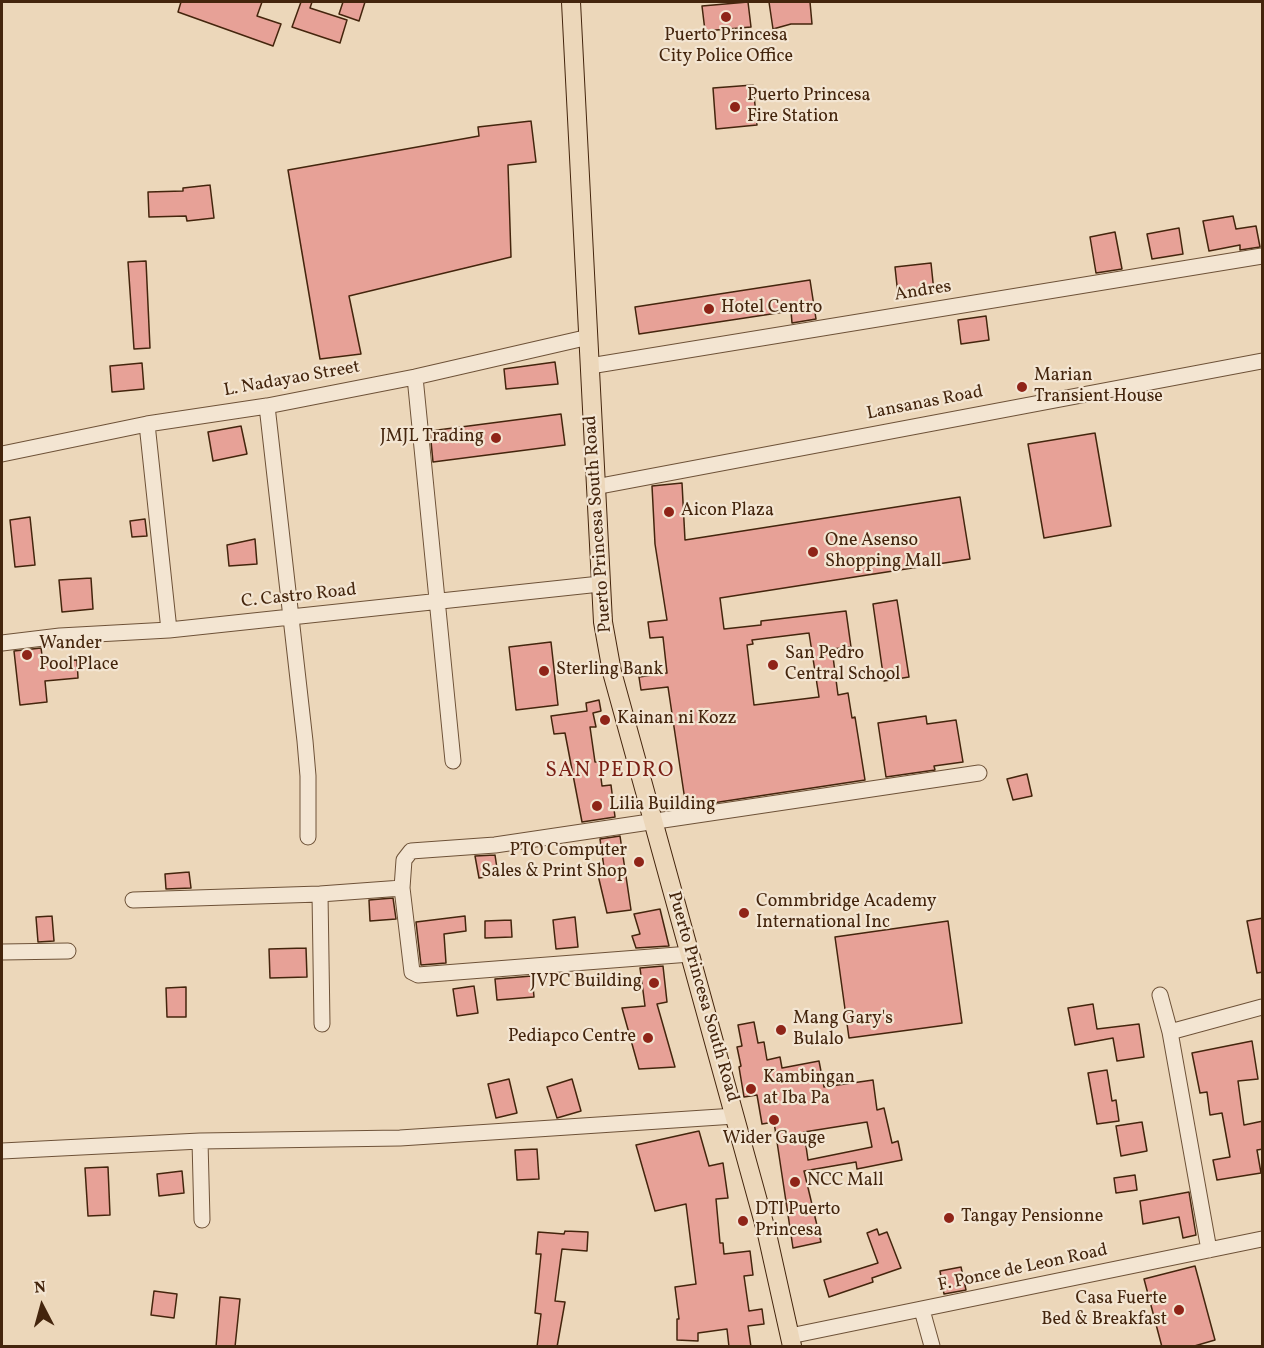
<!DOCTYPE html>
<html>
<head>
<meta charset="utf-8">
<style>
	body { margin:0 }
	#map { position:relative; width:1264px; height:1348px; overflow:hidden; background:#ecd7ba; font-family:Vollkorn,serif }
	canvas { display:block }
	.frame { position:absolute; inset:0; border:3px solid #44250d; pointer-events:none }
	.north { position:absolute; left:12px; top:1276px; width:60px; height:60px; -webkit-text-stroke:4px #f3e5d2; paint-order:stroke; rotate:354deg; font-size:16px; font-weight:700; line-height:24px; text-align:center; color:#44250d }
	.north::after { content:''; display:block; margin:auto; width:21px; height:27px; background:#44250d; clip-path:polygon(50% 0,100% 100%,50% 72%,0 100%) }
</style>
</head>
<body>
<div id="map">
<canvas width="1264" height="1348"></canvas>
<div class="frame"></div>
<div class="north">N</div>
</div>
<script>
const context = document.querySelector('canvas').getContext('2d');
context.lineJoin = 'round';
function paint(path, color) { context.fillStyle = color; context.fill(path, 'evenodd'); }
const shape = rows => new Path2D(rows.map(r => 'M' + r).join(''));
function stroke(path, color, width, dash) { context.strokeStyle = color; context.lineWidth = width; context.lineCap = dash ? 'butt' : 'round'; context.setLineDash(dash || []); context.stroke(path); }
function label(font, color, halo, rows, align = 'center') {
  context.font = font + ' Vollkorn,serif'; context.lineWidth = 4.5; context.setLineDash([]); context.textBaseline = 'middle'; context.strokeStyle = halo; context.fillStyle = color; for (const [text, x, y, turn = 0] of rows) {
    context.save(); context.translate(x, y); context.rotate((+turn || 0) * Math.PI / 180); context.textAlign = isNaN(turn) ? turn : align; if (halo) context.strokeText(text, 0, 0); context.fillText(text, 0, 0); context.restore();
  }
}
const building = shape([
	[181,2,262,2,257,16,281,24,273,46,178,12,181,2],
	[301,2,312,2,310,8,347,20,340,43,292,27,301,2],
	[343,2,365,2,359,21,339,14,343,2],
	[748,2,751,27,705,31,702,6,748,2],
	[769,2,810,2,812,24,791,24,773,29,769,2],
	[753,85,757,125,716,129,713,88,753,85],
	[531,121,536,162,508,165,511,257,349,296,361,354,320,359,288,170,479,136,478,127,531,121],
	[210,185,214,218,187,221,186,216,149,217,148,192,183,191,183,188,210,185],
	[1233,216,1236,229,1256,226,1260,247,1240,250,1240,245,1209,251,1203,221,1233,216],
	[1179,228,1183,254,1152,259,1147,234,1179,228],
	[1115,232,1122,269,1096,273,1090,237,1115,232],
	[146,261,150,348,134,349,128,262,146,261],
	[931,263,934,292,898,295,895,267,931,263],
	[810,280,816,319,792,323,791,311,639,334,635,307,810,280],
	[986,316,989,340,961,344,958,320,986,316],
	[555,362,558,384,506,389,504,369,555,362],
	[142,363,144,389,112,392,110,366,142,363],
	[561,414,565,445,433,462,430,431,561,414],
	[241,426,247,454,213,461,208,432,241,426],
	[1095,433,1111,526,1044,538,1028,444,1095,433],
	[682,483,685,540,960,497,970,559,720,598,724,629,761,625,761,621,846,611,851,647,832,649,838,695,848,693,852,718,855,717,865,780,686,807,668,687,641,690,639,677,667,673,663,637,650,638,648,622,667,620,655,544,652,486,682,483],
	[809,633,819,697,754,705,747,645,753,644,752,640,809,633],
	[30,517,35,565,15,567,10,520,30,517],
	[145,519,147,536,132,537,130,521,145,519],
	[255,539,257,564,229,566,227,545,255,539],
	[91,578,93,609,62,612,59,580,91,578],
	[897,600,909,677,884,681,873,604,897,600],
	[551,642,558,705,516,710,509,647,551,642],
	[41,648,43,662,77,660,78,678,45,681,47,702,20,705,14,651,41,648],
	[599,700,601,711,593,713,596,727,590,727,595,762,599,762,602,786,611,785,615,817,582,822,565,733,554,734,551,716,587,711,586,703,599,700],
	[926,716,927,724,956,720,963,762,934,766,935,770,886,777,878,723,926,716],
	[1027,774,1032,796,1013,800,1007,779,1027,774],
	[620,836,631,910,607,913,598,875,605,875,600,839,620,836],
	[495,855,498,875,479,878,475,856,495,855],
	[189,872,191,888,166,889,165,874,189,872],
	[393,898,396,919,370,921,369,900,393,898],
	[660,909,669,946,636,948,632,936,640,934,634,914,660,909],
	[52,916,54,941,38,942,36,917,52,916],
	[465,916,466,931,444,934,446,963,421,965,416,922,465,916],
	[575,917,578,947,556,949,553,920,575,917],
	[1263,918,1263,972,1257,973,1247,921,1263,918],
	[511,920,512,937,485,938,485,921,511,920],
	[948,921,962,1023,849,1038,835,937,948,921],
	[306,948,307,977,270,978,269,949,306,948],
	[663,966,667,1002,657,1004,675,1067,639,1069,622,1008,645,1006,640,968,663,966],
	[532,976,534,997,497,1000,495,979,532,976],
	[474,986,478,1013,457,1016,453,989,474,986],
	[186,987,186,1017,167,1017,166,988,186,987],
	[1093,1004,1097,1029,1139,1024,1144,1057,1117,1061,1113,1038,1075,1045,1068,1008,1093,1004],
	[754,1022,758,1043,764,1042,767,1060,780,1057,782,1068,819,1061,824,1087,873,1080,877,1110,884,1108,892,1143,898,1141,902,1160,857,1169,856,1162,804,1171,821,1242,793,1248,774,1122,762,1124,757,1095,744,1097,739,1067,741,1066,737,1047,742,1046,738,1025,754,1022],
	[867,1122,872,1147,808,1160,804,1132,867,1122],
	[1252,1041,1258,1079,1238,1081,1244,1125,1263,1121,1263,1149,1257,1150,1261,1173,1217,1180,1213,1160,1230,1157,1222,1113,1210,1115,1207,1092,1200,1093,1192,1053,1252,1041],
	[1107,1070,1112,1101,1116,1100,1119,1121,1097,1124,1088,1073,1107,1070],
	[509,1079,517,1113,496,1118,488,1084,509,1079],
	[572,1079,581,1111,557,1118,547,1087,572,1079],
	[1142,1122,1147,1151,1121,1156,1116,1126,1142,1122],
	[699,1131,709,1166,723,1163,728,1198,716,1199,720,1243,723,1243,724,1254,750,1251,753,1275,744,1276,749,1311,762,1309,764,1324,748,1326,751,1347,729,1347,727,1329,698,1333,698,1341,677,1340,677,1319,679,1319,675,1287,696,1284,686,1204,655,1211,636,1145,699,1131],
	[537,1149,539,1179,517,1180,515,1150,537,1149],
	[108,1167,110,1215,88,1216,85,1168,108,1167],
	[182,1171,184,1193,159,1196,157,1174,182,1171],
	[1135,1175,1137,1190,1116,1193,1114,1178,1135,1175],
	[1189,1192,1196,1235,1183,1238,1179,1217,1143,1224,1140,1201,1189,1192],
	[877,1229,879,1235,887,1232,901,1268,872,1278,873,1282,829,1297,824,1280,878,1263,867,1233,877,1229],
	[565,1231,588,1232,587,1251,562,1249,555,1301,565,1302,557,1347,537,1347,541,1314,535,1313,541,1254,536,1254,538,1232,564,1234,565,1231],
	[1195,1266,1215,1340,1191,1347,1162,1347,1144,1279,1195,1266],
	[961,1267,966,1290,944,1294,940,1271,961,1267],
	[154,1291,177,1294,174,1318,151,1315,154,1291],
	[220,1297,240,1299,235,1347,216,1347,220,1297]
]);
const minor = shape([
	[590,366,1262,256],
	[415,377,453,761],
	[267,406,305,741,308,776,308,837],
	[147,424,169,630],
	[2,454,147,424,267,406,415,377,589,337],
	[595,487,1262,361],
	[2,643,60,636,169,630,600,584],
	[320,894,322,1024],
	[133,900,320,894,402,888],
	[2,952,68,951],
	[690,954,418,975,412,972,402,888,404,860,411,851,495,845,979,773],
	[1160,995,1170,1032,1209,1250],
	[1170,1032,1262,1007],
	[200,1141,202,1220],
	[2,1151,200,1141,400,1138,735,1116],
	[922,1310,932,1346],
	[790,1336,1262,1239]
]);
const major = shape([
	[571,2,603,622,612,672,767,1234,792,1346]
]);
const markers = [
	[726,17,6,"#8f2418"],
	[735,107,6,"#8f2418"],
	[709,309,6,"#8f2418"],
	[1022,387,6,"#8f2418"],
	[496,438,6,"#8f2418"],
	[669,512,6,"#8f2418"],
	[813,552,6,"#8f2418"],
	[27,655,6,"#8f2418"],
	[773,665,6,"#8f2418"],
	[544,671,6,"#8f2418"],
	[605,720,6,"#8f2418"],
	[597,806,6,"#8f2418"],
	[639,862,6,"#8f2418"],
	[744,913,6,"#8f2418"],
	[654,983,6,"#8f2418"],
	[781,1030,6,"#8f2418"],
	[648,1038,6,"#8f2418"],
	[751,1089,6,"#8f2418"],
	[774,1120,6,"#8f2418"],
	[795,1182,6,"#8f2418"],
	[949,1218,6,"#8f2418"],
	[743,1221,6,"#8f2418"],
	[1179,1310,6,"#8f2418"]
];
const poiNames = [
	["Puerto Princesa",726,37,"center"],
	["City Police Office",726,58,"center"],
	["Puerto Princesa",747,97],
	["Fire Station",747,118],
	["Hotel Centro",721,309],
	["Marian",1034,377],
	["Transient House",1034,398],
	["JMJL Trading",484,438,"right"],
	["Aicon Plaza",681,512],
	["One Asenso",825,542],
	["Shopping Mall",825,563],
	["Wander",39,645],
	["Pool Place",39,666],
	["San Pedro",785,655],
	["Central School",785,676],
	["Sterling Bank",556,671],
	["Kainan ni Kozz",617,720],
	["Lilia Building",609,806],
	["PTO Computer",627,852,"right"],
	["Sales & Print Shop",627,873,"right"],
	["Commbridge Academy",756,903],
	["International Inc",756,924],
	["JVPC Building",642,983,"right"],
	["Mang Gary's",793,1020],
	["Bulalo",793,1041],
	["Pediapco Centre",636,1038,"right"],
	["Kambingan",763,1079],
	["at Iba Pa",763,1100],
	["Wider Gauge",774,1140,"center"],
	["NCC Mall",807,1182],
	["DTI Puerto",755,1211],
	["Princesa",755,1232],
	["Tangay Pensionne",961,1218],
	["Casa Fuerte",1167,1300,"right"],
	["Bed & Breakfast",1167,1321,"right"]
];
const streetNames = [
	["Andres",923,292,-9],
	["L. Nadayao Street",292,380,-10],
	["Lansanas Road",925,404,-11],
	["Puerto Princesa South Road",599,524,-94],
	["C. Castro Road",299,597,-6],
	["Puerto Princesa South Road",702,997,74],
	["F. Ponce de Leon Road",1023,1269,-12]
];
const quarterNames = [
	["SAN PEDRO",610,772]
];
paint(building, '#e7a197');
stroke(building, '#44250d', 1.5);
stroke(minor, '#6e5238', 17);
stroke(major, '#44250d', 20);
stroke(minor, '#f3e5d2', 15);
stroke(major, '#ecd7ba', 18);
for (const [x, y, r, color] of markers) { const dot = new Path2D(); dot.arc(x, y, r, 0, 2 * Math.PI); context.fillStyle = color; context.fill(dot); stroke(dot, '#f3e5d2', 2); }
label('18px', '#44250d', '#f3e5d2', poiNames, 'left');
label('18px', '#44250d', '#f3e5d2', streetNames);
context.letterSpacing = '1.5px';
label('21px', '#7a1f14', '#f3e5d2', quarterNames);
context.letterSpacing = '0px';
</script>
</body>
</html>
